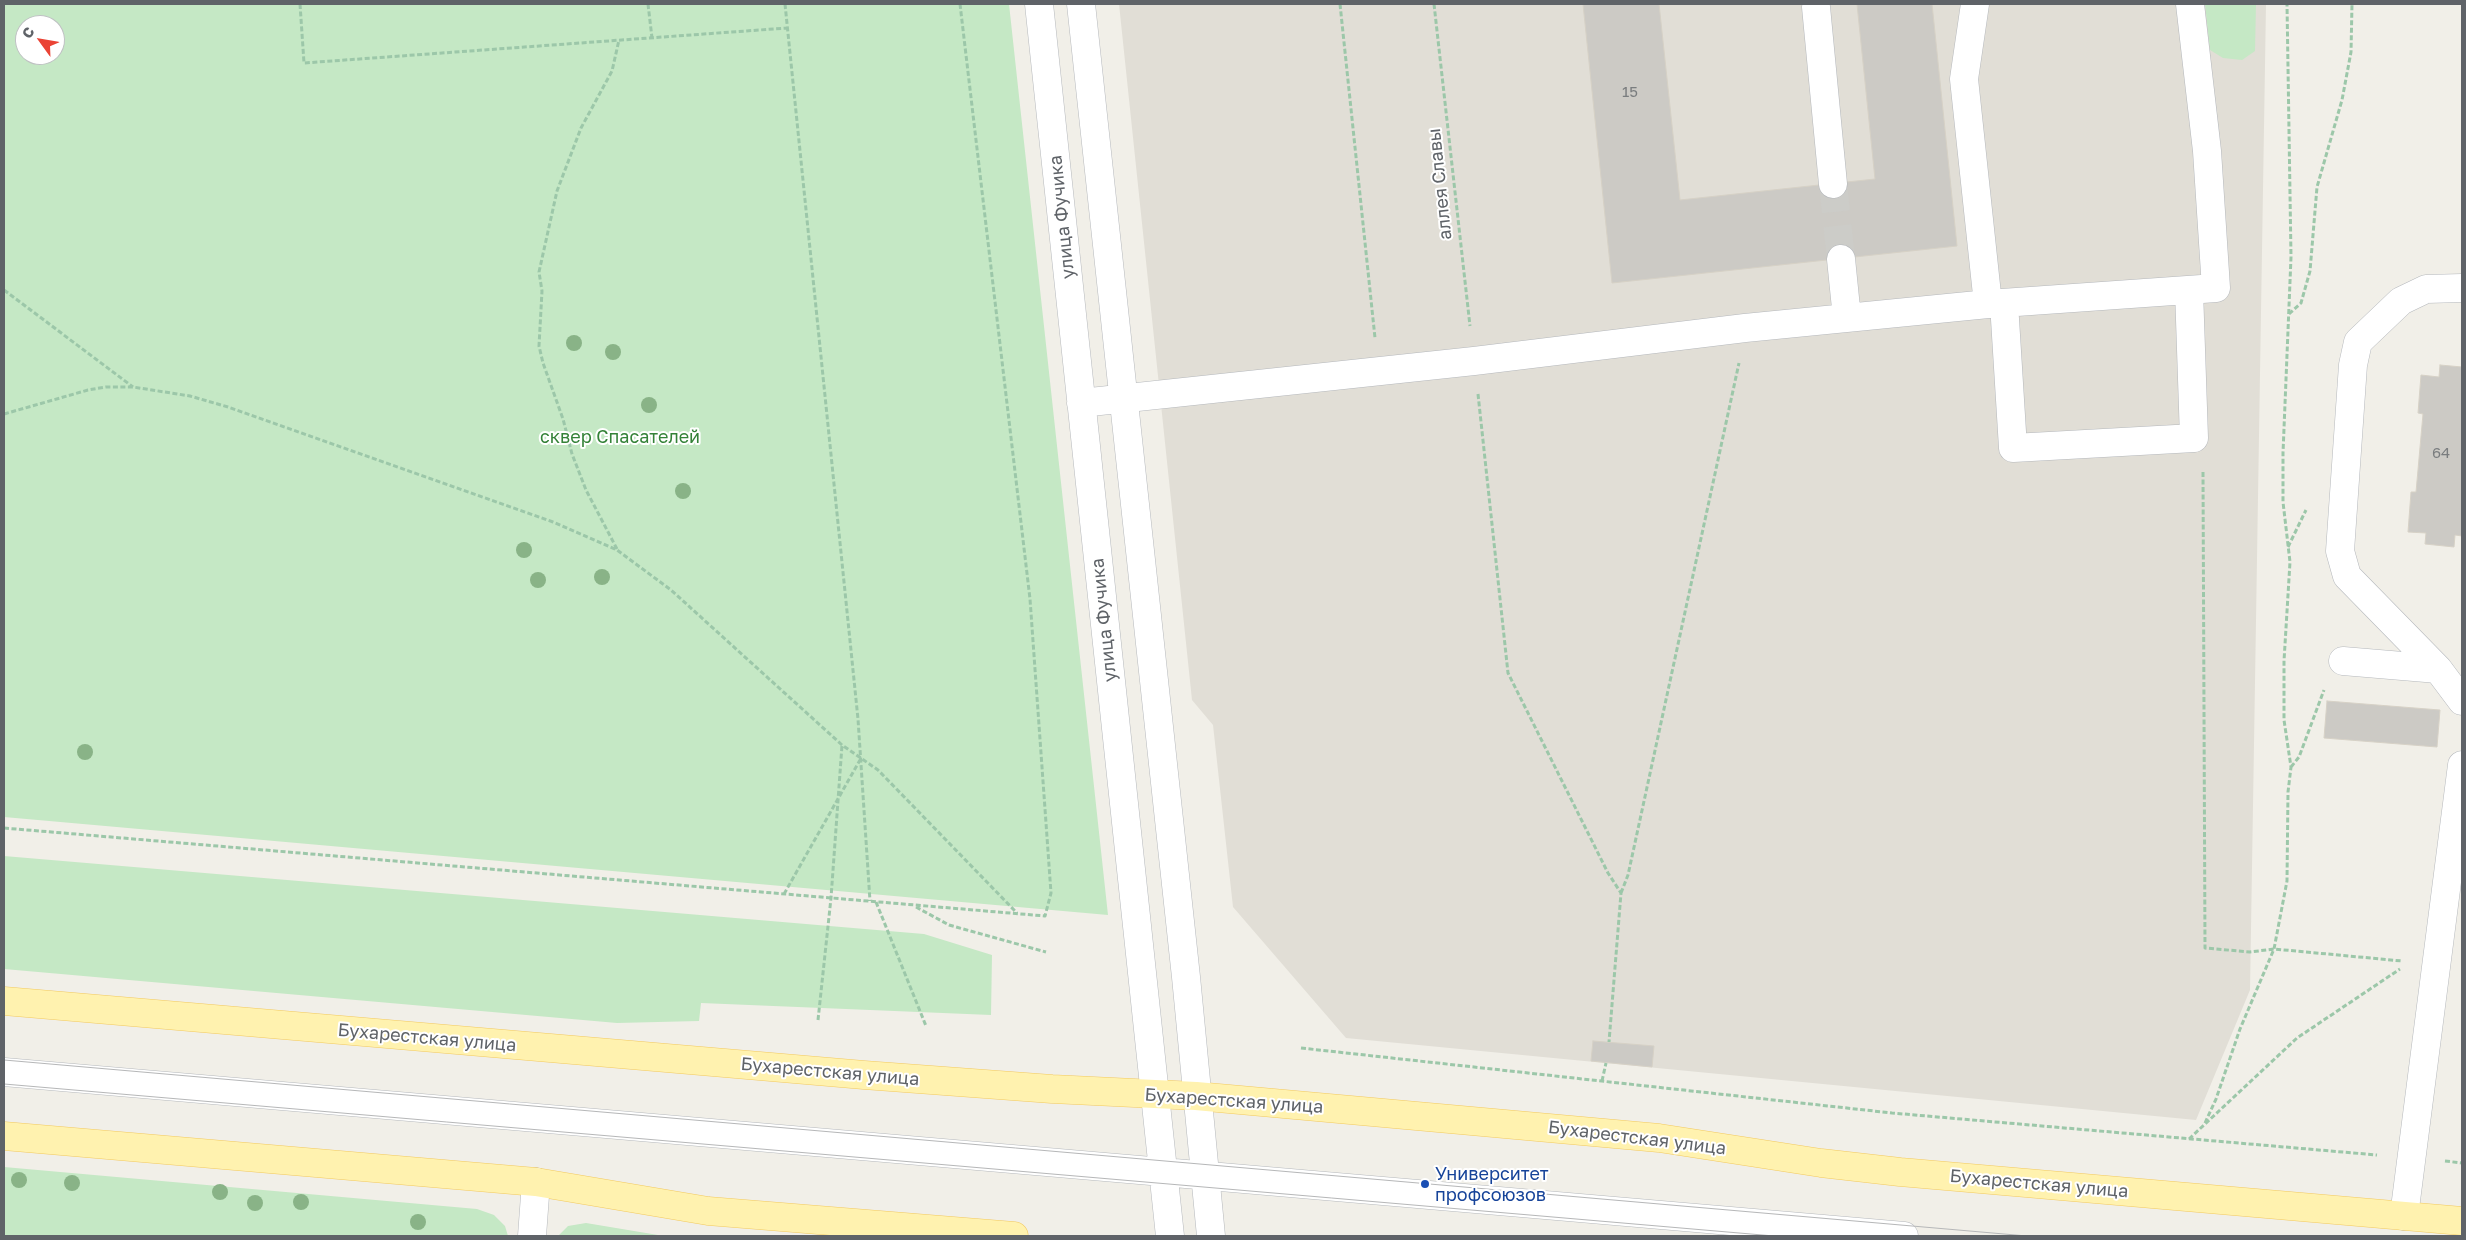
<!DOCTYPE html>
<html>
<head>
<meta charset="utf-8">
<style>
	body { margin:0 }
	#map { position:relative; width:2466px; height:1240px; overflow:hidden; background:#f1efe8; font-family:"Golos Text",sans-serif }
	canvas { display:block }
	.frame { position:absolute; inset:0; border:5px solid #5f6368; pointer-events:none }
	.north { position:absolute; left:15px; top:15px; width:50px; height:50px; box-sizing:border-box; background:#fff; border:1px solid #bfc1c3; border-radius:50%; rotate:302deg; font-size:14px; font-weight:700; line-height:20px; text-align:center; color:#5f6368 }
	.north::after { content:''; display:block; margin:auto; width:18px; height:22px; background:#ea4335; clip-path:polygon(50% 0,100% 100%,50% 72%,0 100%) }
</style>
</head>
<body>
<div id="map">
<canvas width="2466" height="1240"></canvas>
<div class="frame"></div>
<div class="north">С</div>
</div>
<script>
const context = document.querySelector('canvas').getContext('2d');
context.lineJoin = 'round';
function paint(path, color) { context.fillStyle = color; context.fill(path, 'evenodd'); }
const shape = rows => new Path2D(rows.map(r => 'M' + r).join(''));
function stroke(path, color, width, dash) { context.strokeStyle = color; context.lineWidth = width; context.lineCap = dash ? 'butt' : 'round'; context.setLineDash(dash || []); context.stroke(path); }
function label(font, color, halo, rows, align = 'center') {
  context.font = font + ' "Golos Text",sans-serif'; context.lineWidth = 4; context.setLineDash([]); context.textBaseline = 'middle'; context.strokeStyle = halo; context.fillStyle = color; for (const [text, x, y, turn = 0] of rows) {
    context.save(); context.translate(x, y); context.rotate((+turn || 0) * Math.PI / 180); context.textAlign = isNaN(turn) ? turn : align; if (halo) context.strokeText(text, 0, 0); context.fillText(text, 0, 0); context.restore();
  }
}
const education = shape([
	[1119,4,2266,4,2250,990,2196,1120,1346,1038,1233,907,1213,725,1192,700]
]);
const green = shape([
	[4,4,1009,4,1108,915,4,817],
	[25,25,55,25,55,55,25,55],
	[2205,4,2256,4,2255,51,2242,60,2223,58,2210,50],
	[4,856,924,934,992,955,991,1015,701,1003,699,1021,617,1023,4,969],
	[4,1167,477,1209,494,1215,505,1226,508,1236,4,1236],
	[586,1223,664,1236,558,1236,568,1226]
]);
const building = shape([
	[1583,4,1659,4,1680,200,1875,179,1857,4,1932,4,1957,246,1612,283,1583,4],
	[2440,365,2462,367,2462,536,2455,535,2454,547,2425,544,2426,533,2408,532,2411,492,2416,492,2423,414,2418,413,2421,375,2439,377,2440,365],
	[2327,701,2440,710,2437,747,2324,738,2327,701],
	[1593,1041,1654,1046,1652,1067,1591,1061,1593,1041]
]);
const minorTunnel = shape([
	[1833,184,1841,259]
]);
const path = shape([
	[300,4,304,63,787,28],
	[648,4,652,38],
	[785,4,858,719,870,901],
	[1340,4,1375,338],
	[1434,4,1470,326],
	[4,290,133,387],
	[2289,314,2301,303,2310,271,2317,187,2342,100,2351,52,2352,4],
	[1478,394,1508,673,1608,873,1621,893,1609,1042],
	[4,414,88,390,106,387,133,387,190,396,228,407,553,522,617,550,671,590,842,745,878,770,1017,913],
	[2203,472,2205,948,2250,952,2274,949,2402,961],
	[2288,547,2306,510],
	[617,549,586,490,572,454,563,419,543,363,539,346,542,291,539,272,557,191,581,128,612,71,619,40],
	[2291,767,2299,757,2324,690],
	[4,828,1045,916,1051,893,1030,599,960,4],
	[1621,893,1628,875,1739,363],
	[784,894,860,760],
	[876,902,926,1026],
	[916,907,949,925,1046,952],
	[818,1020,831,898,842,745],
	[1301,1048,1892,1113,2377,1155],
	[1602,1081,1606,1063],
	[2205,1123,2216,1099,2240,1029,2274,949,2287,881,2288,792,2291,767,2284,720,2284,661,2290,562,2283,502,2283,453,2291,257,2287,4],
	[2189,1139,2297,1038,2400,969],
	[2445,1161,2462,1163]
]);
const minor = shape([
	[1039,4,1170,1236],
	[1081,4,1186,977,1211,1236],
	[1975,4,1964,79,1988,304],
	[1816,7,1833,184],
	[1841,259,1847,318],
	[2462,288,2426,289,2401,301,2358,342,2353,365,2340,551,2347,576,2438,669,2462,701],
	[2004,303,2013,448,2194,438,2189,290],
	[1081,403,1474,361,1745,328,1988,304,2216,288,2207,151,2190,4],
	[2343,661,2438,669],
	[4,1072,1904,1236],
	[2404,1216,2462,765],
	[532,1236,536,1182]
]);
const major = shape([
	[4,1001,864,1075,1052,1089,1196,1096,1659,1138,1821,1163,1900,1172,2462,1221],
	[4,1136,536,1182,708,1211,1014,1236]
]);
const tram = shape([
	[4,1060,2027,1236],
	[4,1084,1774,1236]
]);
const trees = [
	[574,343],
	[613,352],
	[649,405],
	[683,491],
	[524,550],
	[602,577],
	[538,580],
	[85,752],
	[19,1180],
	[72,1183],
	[220,1192],
	[301,1202],
	[255,1203],
	[418,1222]
];
const markers = [
	[1425,1184,5,"#1a4fb4"]
];
const numberNames = [
	["15",1630,92],
	["64",2441,453]
];
const streetNames = [
	["аллея Славы",1440,184,-96],
	["улица Фучика",1062,217,-96],
	["улица Фучика",1104,620,-96],
	["Бухарестская улица",427,1038,5],
	["Бухарестская улица",830,1072,5],
	["Бухарестская улица",1234,1101,4],
	["Бухарестская улица",1637,1138,7],
	["Бухарестская улица",2039,1184,5]
];
const parkNames = [
	["cквер Спасателей",620,437]
];
const transitNames = [
	["Университет",1435,1174],
	["профсоюзов",1435,1195]
];
paint(education, '#e1ded6');
paint(green, '#c5e8c5');
paint(building, '#cccac5');
stroke(building, '#d6d1c6', 1);
stroke(minorTunnel, '#ccccc8', 28, [28, 14]);
stroke(minor, '#b5b8bc', 29);
stroke(major, '#f2c960', 29);
stroke(path, '#9cc7a9', 3, [5, 2.5]);
stroke(minor, '#fff', 28);
stroke(major, '#fff2af', 28);
stroke(tram, '#b6b7b8', 1);
context.fillStyle = '#89b387';
for (const [x, y] of trees) { context.beginPath(); context.arc(x, y, 8, 0, 2 * Math.PI); context.fill(); }
for (const [x, y, r, color] of markers) { const dot = new Path2D(); dot.arc(x, y, r, 0, 2 * Math.PI); context.fillStyle = color; context.fill(dot); stroke(dot, '#fff', 2); }
label('15px', '#7a7d7f', null, numberNames);
label('18px', '#5f6368', '#fff', streetNames);
label('18px', '#348238', '#fff', parkNames);
label('18px', '#164399', '#fff', transitNames, 'left');
</script>
</body>
</html>
